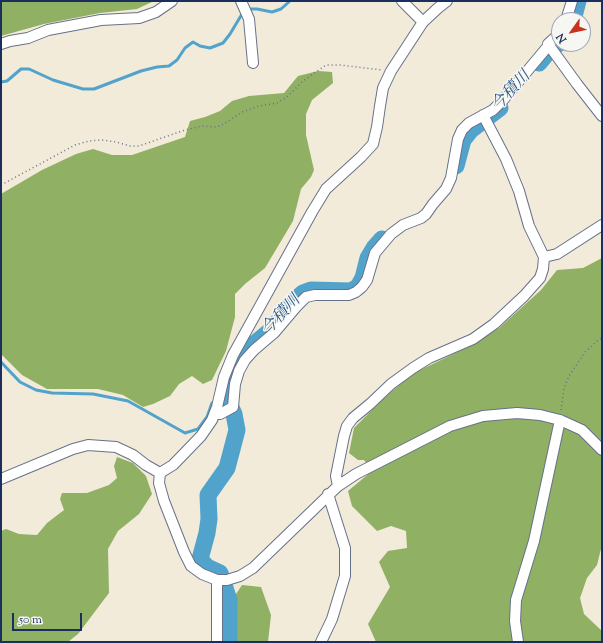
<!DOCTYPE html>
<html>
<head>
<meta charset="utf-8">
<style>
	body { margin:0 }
	#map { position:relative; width:603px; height:643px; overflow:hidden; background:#f2ebda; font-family:"Sorts Mill Goudy",serif }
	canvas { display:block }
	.frame { position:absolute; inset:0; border:2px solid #1b2f5e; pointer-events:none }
	.north { position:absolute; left:551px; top:12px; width:40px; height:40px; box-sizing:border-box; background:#f6f6f2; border:1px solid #9ea6b7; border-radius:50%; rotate:237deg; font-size:11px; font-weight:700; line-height:16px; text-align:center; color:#1b2f5e }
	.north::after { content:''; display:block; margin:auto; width:14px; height:18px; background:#c8321e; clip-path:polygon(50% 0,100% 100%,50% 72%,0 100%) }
	.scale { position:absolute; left:12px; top:613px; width:70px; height:18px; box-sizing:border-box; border:2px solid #1b2f5e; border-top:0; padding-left:5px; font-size:12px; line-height:14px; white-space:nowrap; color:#1b2f5e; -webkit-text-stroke:3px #f6f6f2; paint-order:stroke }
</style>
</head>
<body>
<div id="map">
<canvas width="603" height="643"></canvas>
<div class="frame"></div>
<div class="north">N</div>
<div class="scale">50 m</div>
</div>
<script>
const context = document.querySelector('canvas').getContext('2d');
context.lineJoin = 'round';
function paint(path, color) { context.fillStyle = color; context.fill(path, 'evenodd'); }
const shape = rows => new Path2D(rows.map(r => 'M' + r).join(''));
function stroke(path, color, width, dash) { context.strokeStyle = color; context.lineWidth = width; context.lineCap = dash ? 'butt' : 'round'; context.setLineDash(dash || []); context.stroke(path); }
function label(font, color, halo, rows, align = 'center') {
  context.font = font + ' "Sorts Mill Goudy","Noto Serif JP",serif'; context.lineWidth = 3; context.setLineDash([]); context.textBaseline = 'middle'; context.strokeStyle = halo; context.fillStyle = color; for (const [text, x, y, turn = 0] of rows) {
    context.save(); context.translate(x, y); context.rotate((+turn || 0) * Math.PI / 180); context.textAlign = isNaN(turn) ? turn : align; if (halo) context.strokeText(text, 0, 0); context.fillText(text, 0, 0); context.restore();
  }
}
const forest = shape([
	[1,1,154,1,137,9,100,13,44,24,1,36],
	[318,71,332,72,333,83,312,100,306,114,306,135,314,170,311,177,301,189,293,221,265,268,245,284,235,294,235,317,226,351,212,380,203,384,192,376,179,384,170,396,153,404,143,407,123,395,98,389,47,389,22,375,1,354,1,194,42,170,76,154,93,149,112,155,132,155,185,137,190,121,205,117,220,111,232,101,249,96,284,93,298,76],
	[602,258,602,545,597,565,587,578,580,598,584,614,602,631,602,642,376,642,368,624,390,587,379,562,388,551,407,548,406,531,391,526,377,531,352,506,348,491,372,471,364,460,358,460,349,453,354,428,384,398,412,374,476,343,499,328,541,290,557,270,583,268],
	[117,457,133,463,146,476,152,494,139,514,118,531,108,549,109,593,78,634,68,642,1,642,1,531,6,529,19,534,37,535,47,523,64,510,60,499,62,493,87,493,109,485,117,478,114,466],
	[242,585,261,587,271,615,268,642,232,642,230,603]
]);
const stream = shape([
	[1,82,7,81,21,69,29,69,53,80,83,89,94,89,141,71,157,67,169,66,177,60,185,48,193,42,200,46,210,48,223,43,230,34,242,14,249,9,257,9,272,12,281,9,290,1],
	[1,362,20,382,36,390,52,393,93,394,128,401,185,433,198,429,207,417,212,403,225,406,228,401]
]);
const river = shape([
	[573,20,578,1],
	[539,63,548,52,559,43],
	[456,166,463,140,471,130,500,108],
	[229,642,229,600,220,573,207,567,200,559,207,533,209,519,208,495,227,468,237,430,234,414,228,401,230,385,238,363,247,350,271,330,296,299,303,293,311,290,351,291,358,287,363,278,368,258,374,248,382,239]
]);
const path = shape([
	[1,185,75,145,89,141,102,140,116,142,130,146,139,146,185,130,202,126,216,127,222,125,242,112,259,106,277,103,287,97,303,81,326,65,340,65,382,70],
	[561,410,564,388,569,376,585,352,597,341,602,338]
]);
const minor = shape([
	[241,1,249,19,253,63],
	[402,1,423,22],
	[566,20,572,1],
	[559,34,548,44,577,84,602,116],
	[1,44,10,41,28,38,48,30,101,20,139,18,156,12,172,1],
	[544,257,557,254,602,225],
	[215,413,220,414,233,407,235,384,239,371,245,360,254,350,274,333,296,307,306,297,315,295,349,295,356,292,362,287,367,280,375,253,391,234,403,225,421,218,426,214,433,204,446,189,451,178,458,139,462,130,469,123,493,110,503,100,549,45],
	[160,473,159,483,164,501,184,552,191,566,202,574,217,580,227,580,240,576,253,568,338,486,356,474,450,426,483,416,517,413,540,415,560,420,582,430,602,450],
	[160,473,173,465,201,436,212,420,217,407,224,377,233,355,312,212,326,189,361,157,373,144,377,127,380,106,383,88,391,71,423,22,438,8,447,1],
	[1,479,73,449,88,445,116,447,133,455,146,465,160,473],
	[338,486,336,476,344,436,347,426,353,418,370,404,391,384,413,368,429,358,473,339,494,324,524,296,540,278,543,269,544,257,529,226,519,191,506,159,483,115],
	[217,580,217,642],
	[321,642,332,619,345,576,345,548,328,494],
	[518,642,515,621,516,600,534,541,560,420]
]);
const waterNames = [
	["今積川",512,92,-47],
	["今積川",282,316,-47]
];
paint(forest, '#90b064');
stroke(stream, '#52a3cc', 3);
stroke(river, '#52a3cc', 17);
stroke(minor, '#667189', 12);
stroke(path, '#667189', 1.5, [1, 3]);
stroke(minor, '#fff', 10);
label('italic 16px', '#2e5884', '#f6f6f2', waterNames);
</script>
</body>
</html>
